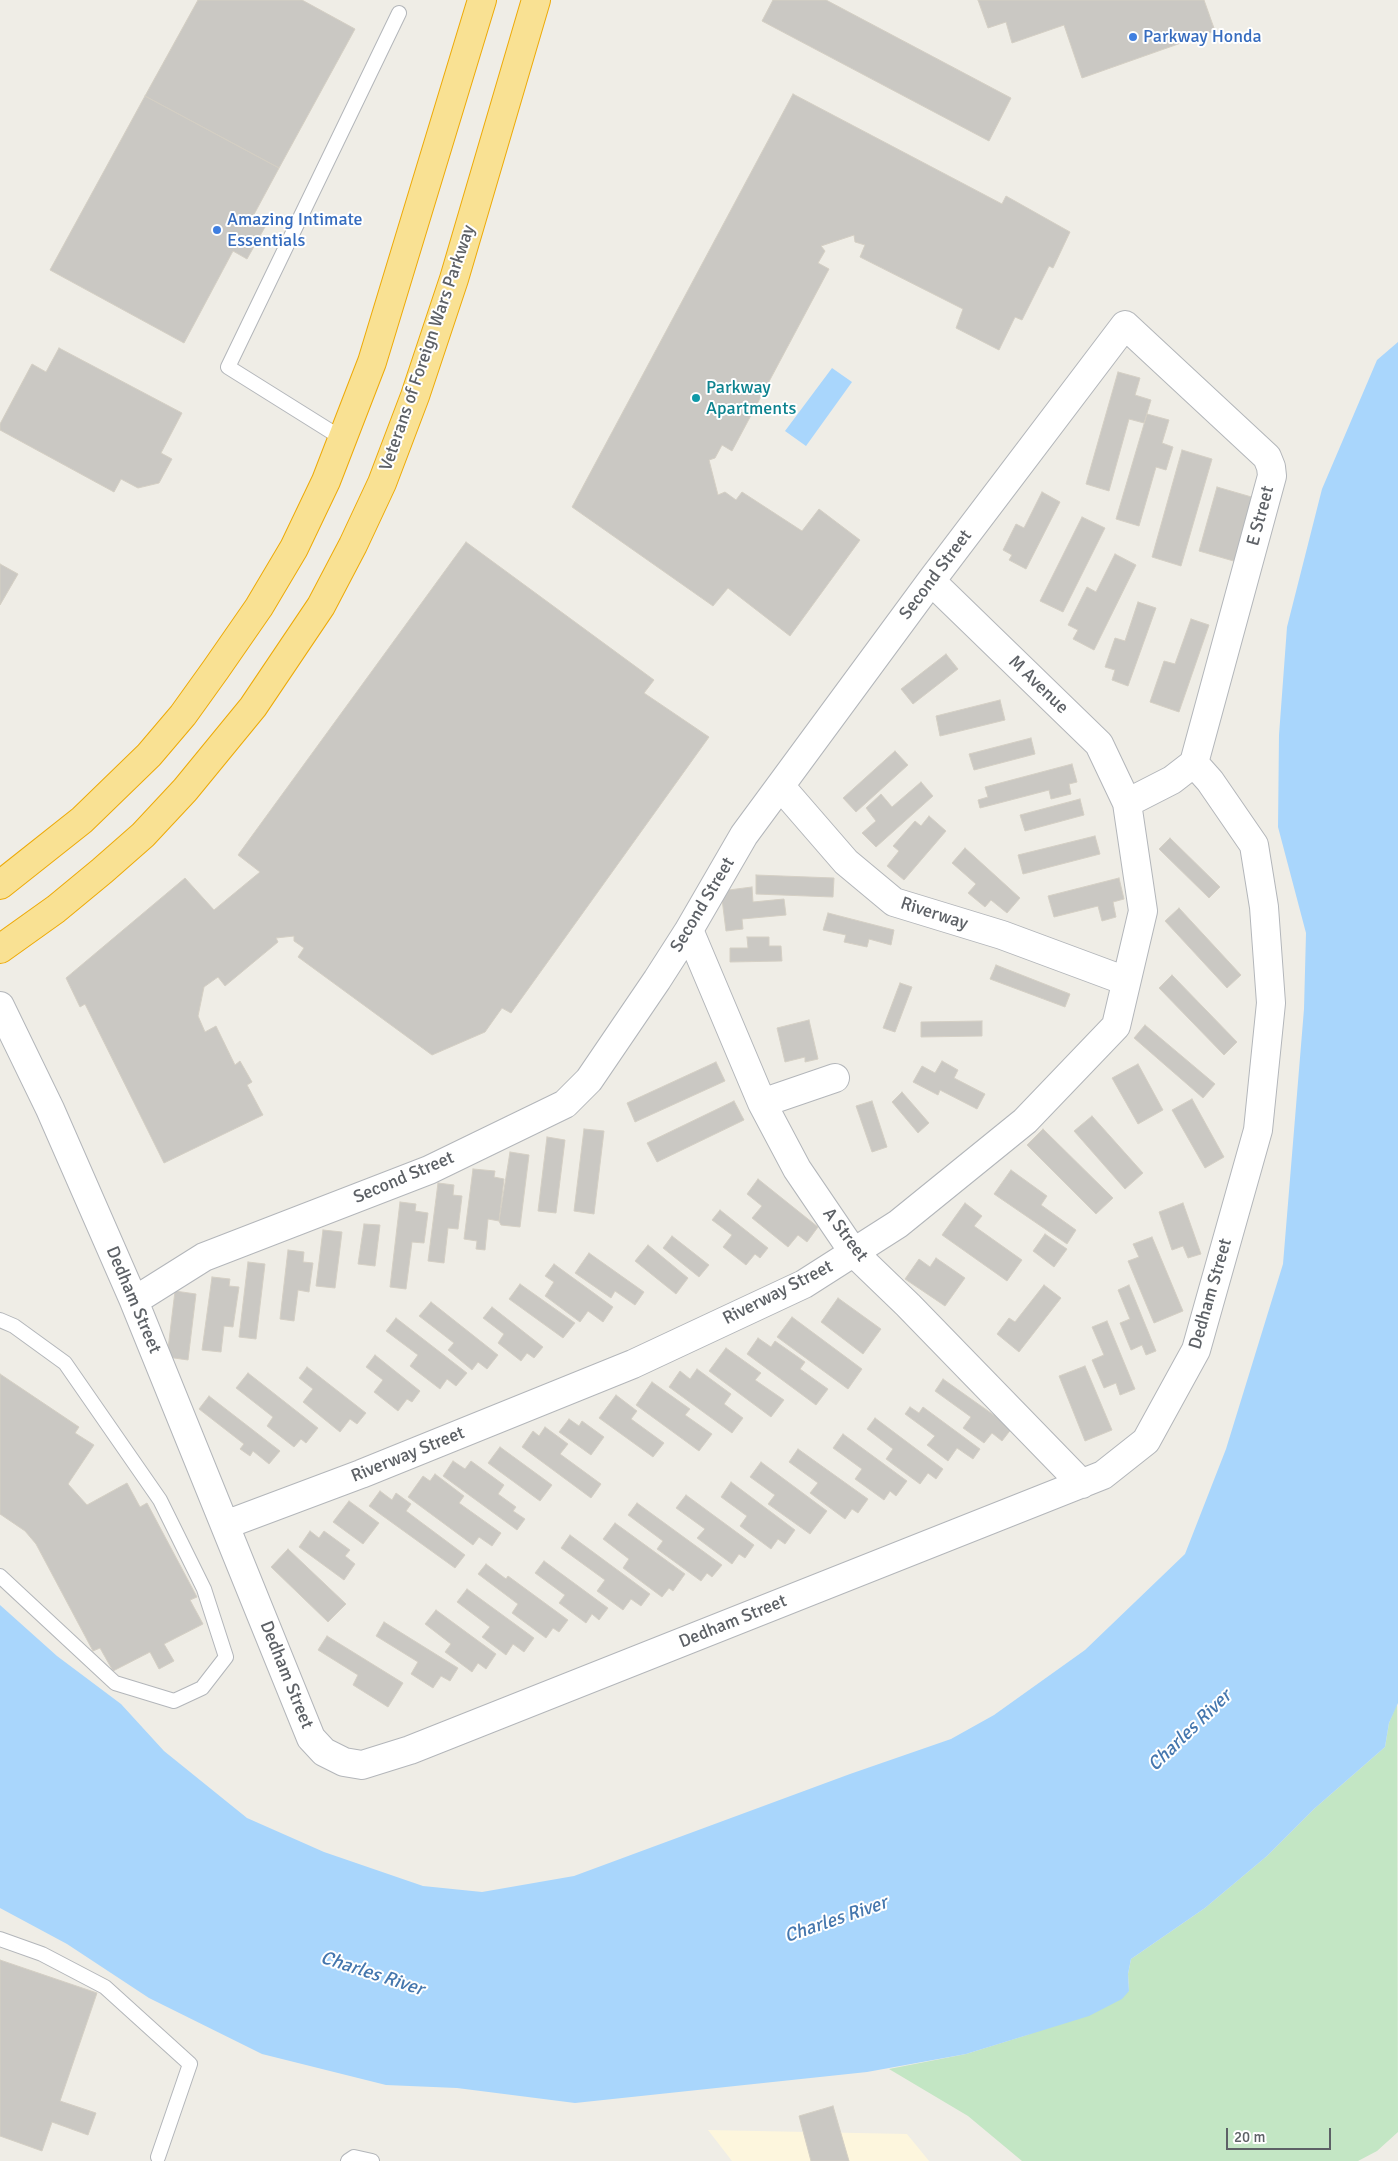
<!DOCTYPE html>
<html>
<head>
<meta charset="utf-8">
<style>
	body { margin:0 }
	#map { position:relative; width:1398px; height:2161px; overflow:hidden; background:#efede6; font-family:Signika,sans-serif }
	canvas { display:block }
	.scale { position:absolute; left:1226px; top:2128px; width:105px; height:22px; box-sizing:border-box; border:2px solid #5d6166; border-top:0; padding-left:6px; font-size:15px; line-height:18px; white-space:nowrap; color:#5d6166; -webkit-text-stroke:4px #fff; paint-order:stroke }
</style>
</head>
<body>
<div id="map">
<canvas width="1398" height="2161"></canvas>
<div class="scale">20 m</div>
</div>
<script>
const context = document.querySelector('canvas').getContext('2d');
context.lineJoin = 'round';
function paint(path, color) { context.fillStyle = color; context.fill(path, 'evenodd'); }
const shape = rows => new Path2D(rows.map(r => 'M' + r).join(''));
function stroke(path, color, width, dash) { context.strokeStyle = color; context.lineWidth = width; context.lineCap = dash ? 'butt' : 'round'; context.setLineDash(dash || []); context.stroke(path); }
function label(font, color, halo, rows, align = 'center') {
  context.font = font + ' Signika,sans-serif'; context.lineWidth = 4; context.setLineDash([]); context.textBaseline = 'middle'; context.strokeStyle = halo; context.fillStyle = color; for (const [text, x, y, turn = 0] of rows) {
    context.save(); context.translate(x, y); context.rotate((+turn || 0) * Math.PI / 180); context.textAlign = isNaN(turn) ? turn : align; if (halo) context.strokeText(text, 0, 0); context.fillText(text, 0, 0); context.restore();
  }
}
const commercial = shape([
	[708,2130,907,2134,929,2161,732,2161]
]);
const green = shape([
	[1397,1703,1398,2132,1377,2151,1358,2161,1022,2161,968,2116,889,2069,966,2054,1027,2035,1129,1991,1128,1974,1131,1959,1205,1908,1267,1856,1314,1809,1385,1747,1389,1723]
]);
const water = shape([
	[1398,342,1398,1703,1389,1723,1385,1747,1314,1809,1267,1856,1205,1908,1131,1959,1128,1974,1129,1991,1122,1999,1089,2016,966,2054,867,2072,575,2103,457,2088,386,2085,262,2054,149,1998,67,1944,0,1908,0,1605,57,1656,121,1704,164,1751,247,1818,324,1852,423,1886,482,1892,574,1876,850,1774,951,1739,994,1715,1085,1650,1185,1554,1226,1449,1283,1264,1304,1009,1306,933,1278,827,1279,735,1287,627,1322,489,1377,360],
	[832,368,852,382,806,446,785,431]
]);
const building = shape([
	[198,0,302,0,355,29,279,168,145,96,198,0],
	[773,0,826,0,1011,98,989,141,762,21,773,0],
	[978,0,1204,0,1215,31,1082,78,1064,25,1012,43,1006,22,988,28,978,0],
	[793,94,1002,204,1006,196,1070,232,1053,268,1049,266,1022,320,1015,317,999,350,956,328,963,309,860,257,865,245,855,242,854,235,821,246,825,251,818,263,829,269,732,451,722,445,715,458,709,460,718,495,725,492,736,500,742,492,802,531,819,509,860,540,790,636,728,588,713,606,572,507,793,94],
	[145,96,279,168,251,220,265,227,247,259,233,251,184,343,50,270,145,96],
	[59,348,182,413,161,453,172,459,159,483,138,488,121,479,114,492,0,430,0,424,32,364,46,372,59,348],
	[1118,372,1140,378,1135,395,1151,400,1144,423,1129,419,1109,491,1086,484,1118,372],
	[1147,414,1169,420,1162,443,1173,447,1166,470,1156,467,1139,526,1116,519,1147,414],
	[1182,450,1212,459,1181,566,1152,557,1182,450],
	[1217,487,1255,498,1237,562,1199,551,1217,487],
	[1042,492,1060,502,1026,569,1009,560,1012,555,1003,550,1016,524,1024,528,1042,492],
	[1082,517,1105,528,1063,612,1040,601,1082,517],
	[466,542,654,680,644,693,709,737,511,1013,502,1008,485,1032,432,1055,298,957,304,948,294,941,294,936,276,938,278,942,225,986,218,977,204,987,198,1016,205,1032,216,1026,235,1065,240,1061,252,1082,247,1085,263,1115,164,1163,85,1004,80,1007,66,978,185,878,214,910,260,872,238,855,466,542],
	[1115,554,1136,565,1094,650,1073,639,1078,630,1068,625,1087,587,1096,592,1115,554],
	[0,564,18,574,0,605,0,564],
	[1138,602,1156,608,1128,686,1112,680,1115,670,1105,667,1115,638,1125,641,1138,602],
	[1191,619,1209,625,1179,712,1150,702,1164,661,1175,664,1191,619],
	[946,654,958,669,913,704,901,689,946,654],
	[1000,700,1005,720,940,736,936,716,1000,700],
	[1031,738,1035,754,974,770,969,754,1031,738],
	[895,751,908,765,856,812,843,798,895,751],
	[1072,764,1077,782,1069,784,1071,794,1051,799,1049,790,980,808,978,800,988,797,985,787,1072,764],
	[921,782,933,796,876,847,862,833,876,821,866,808,881,794,892,807,921,782],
	[1080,799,1084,815,1025,831,1020,815,1080,799],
	[929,816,946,831,904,880,887,866,899,851,893,846,915,821,921,826,929,816],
	[1095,836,1100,854,1023,874,1018,855,1095,836],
	[1170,838,1220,887,1209,898,1159,849,1170,838],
	[965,848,1020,898,1007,913,991,900,985,907,968,893,976,884,952,863,965,848],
	[756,875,834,878,833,897,756,894,756,875],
	[1119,878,1124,899,1113,902,1116,917,1102,921,1098,906,1054,917,1048,896,1119,878],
	[752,887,753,902,784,899,786,915,742,919,743,929,726,931,721,891,752,887],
	[1179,908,1241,975,1227,988,1165,921,1179,908],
	[828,913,894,930,891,945,869,939,867,947,844,942,846,935,823,930,828,913],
	[747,937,769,937,769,946,781,946,782,961,730,962,730,948,748,948,747,937],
	[996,965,1070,994,1065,1007,990,979,996,965],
	[1172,975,1237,1042,1224,1055,1159,988,1172,975],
	[900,983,912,987,895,1032,883,1028,900,983],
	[809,1020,818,1059,805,1062,805,1057,785,1062,777,1028,809,1020],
	[982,1021,982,1036,921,1037,921,1022,982,1021],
	[1145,1025,1215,1084,1203,1098,1134,1038,1145,1025],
	[942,1061,958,1070,954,1078,985,1094,977,1109,940,1090,938,1095,913,1082,922,1066,935,1073,942,1061],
	[716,1062,725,1081,635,1122,627,1103,716,1062],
	[1138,1064,1163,1110,1138,1124,1112,1078,1138,1064],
	[902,1092,929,1123,918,1133,892,1102,902,1092],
	[1192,1099,1224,1157,1205,1168,1172,1110,1192,1099],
	[734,1101,744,1120,657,1162,647,1143,734,1101],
	[872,1101,887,1147,872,1152,856,1106,872,1101],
	[1092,1116,1143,1173,1125,1189,1074,1131,1092,1116],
	[584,1129,604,1131,594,1214,574,1211,584,1129],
	[1043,1129,1113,1198,1096,1214,1027,1145,1043,1129],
	[547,1137,565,1140,556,1213,538,1211,547,1137],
	[510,1152,529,1155,520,1227,501,1225,499,1221,510,1152],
	[473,1169,495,1171,494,1177,504,1179,499,1221,488,1219,485,1250,476,1249,477,1241,464,1239,473,1169],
	[1011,1170,1047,1196,1041,1205,1076,1230,1067,1244,994,1194,1011,1170],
	[758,1179,818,1227,807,1242,798,1235,788,1247,752,1218,762,1206,747,1194,758,1179],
	[438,1183,454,1185,453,1195,462,1196,458,1229,448,1228,444,1263,428,1261,438,1183],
	[400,1202,416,1204,415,1211,428,1213,424,1243,412,1242,406,1289,390,1287,400,1202],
	[965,1203,982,1216,974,1226,1022,1260,1007,1281,942,1235,965,1203],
	[1183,1203,1201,1254,1188,1258,1183,1246,1172,1250,1159,1212,1183,1203],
	[720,1210,768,1248,760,1258,755,1254,746,1265,723,1247,732,1235,712,1220,720,1210],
	[364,1224,380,1225,375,1266,358,1264,364,1224],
	[323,1230,342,1232,335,1288,316,1286,323,1230],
	[1045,1234,1067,1249,1054,1267,1033,1251,1045,1234],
	[672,1236,709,1265,699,1277,663,1248,672,1236],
	[1152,1237,1183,1311,1154,1323,1128,1261,1139,1257,1133,1244,1152,1237],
	[648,1245,688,1278,676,1294,635,1261,648,1245],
	[288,1250,304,1252,303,1262,313,1263,309,1292,298,1290,294,1321,280,1319,288,1250],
	[589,1253,644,1292,635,1305,615,1291,611,1298,575,1273,589,1253],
	[936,1258,965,1278,945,1306,905,1279,919,1259,930,1267,936,1258],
	[248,1262,265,1264,256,1339,239,1337,248,1262],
	[554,1264,613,1307,603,1322,588,1311,580,1322,545,1296,554,1282,545,1276,554,1264],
	[212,1277,230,1279,229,1286,239,1287,233,1327,224,1326,221,1352,202,1350,212,1277],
	[520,1284,575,1323,563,1338,509,1299,520,1284],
	[1044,1285,1061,1298,1019,1352,997,1334,1009,1318,1015,1322,1044,1285],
	[1129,1285,1156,1351,1146,1355,1142,1345,1131,1350,1120,1323,1130,1319,1118,1290,1129,1285],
	[175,1291,196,1294,188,1360,167,1357,175,1291],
	[838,1298,881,1329,863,1354,821,1322,838,1298],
	[431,1302,498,1355,487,1369,478,1362,472,1370,448,1350,454,1343,419,1316,431,1302],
	[492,1307,543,1347,534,1358,527,1353,521,1361,498,1343,504,1334,483,1318,492,1307],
	[792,1317,862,1369,848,1389,777,1337,792,1317],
	[396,1318,467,1373,456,1386,447,1379,440,1389,410,1366,418,1355,386,1331,396,1318],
	[1107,1321,1135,1389,1120,1395,1116,1383,1104,1388,1092,1360,1104,1355,1092,1327,1107,1321],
	[758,1338,771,1347,775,1341,805,1362,800,1369,828,1389,816,1405,747,1354,758,1338],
	[726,1348,761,1373,755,1380,784,1400,771,1417,709,1371,726,1348],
	[375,1355,420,1391,412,1402,407,1399,398,1411,374,1392,383,1380,366,1367,375,1355],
	[1085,1366,1112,1430,1085,1441,1059,1376,1085,1366],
	[307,1367,366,1413,357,1424,350,1419,340,1432,303,1402,313,1389,299,1378,307,1367],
	[697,1369,731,1394,724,1404,743,1418,732,1433,669,1387,680,1371,690,1379,697,1369],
	[248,1373,318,1428,306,1443,301,1439,294,1447,267,1426,273,1417,236,1388,248,1373],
	[0,1374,79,1427,75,1433,94,1445,68,1484,87,1505,127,1483,140,1507,147,1503,197,1597,190,1600,203,1624,164,1644,174,1661,159,1669,150,1652,113,1671,100,1648,93,1651,36,1544,25,1531,0,1514,0,1374],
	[943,1379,1012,1428,1002,1441,992,1433,984,1443,963,1428,971,1417,935,1391,943,1379],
	[652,1382,690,1409,685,1415,712,1434,699,1451,636,1405,652,1382],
	[616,1395,637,1411,631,1419,664,1443,653,1457,599,1418,616,1395],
	[209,1396,280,1451,269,1464,253,1451,250,1456,240,1449,244,1444,199,1409,209,1396],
	[910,1407,919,1413,923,1407,980,1449,973,1459,957,1448,948,1461,927,1445,935,1436,905,1414,910,1407],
	[875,1418,943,1469,936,1479,928,1473,920,1484,886,1459,893,1449,867,1429,875,1418],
	[569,1419,579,1426,582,1421,604,1437,591,1455,559,1432,569,1419],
	[545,1427,568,1444,560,1454,601,1484,591,1498,522,1447,533,1431,539,1436,545,1427],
	[843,1434,907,1481,896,1496,890,1491,884,1500,855,1479,862,1469,833,1448,843,1434],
	[500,1447,552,1485,540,1501,488,1463,500,1447],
	[798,1449,868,1499,858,1513,852,1509,845,1519,810,1493,818,1483,789,1462,798,1449],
	[453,1461,465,1469,471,1461,504,1485,498,1494,516,1507,513,1511,525,1519,517,1530,443,1476,453,1461],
	[761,1462,827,1511,810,1534,768,1504,775,1495,750,1477,761,1462],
	[435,1474,464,1496,459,1503,501,1533,492,1546,479,1537,473,1545,408,1497,423,1476,430,1481,435,1474],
	[731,1482,795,1530,785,1544,778,1539,771,1549,740,1526,747,1516,721,1497,731,1482],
	[380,1491,392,1500,396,1493,411,1504,406,1511,465,1555,455,1568,369,1506,380,1491],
	[686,1495,754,1545,745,1558,739,1554,732,1564,697,1538,705,1529,676,1508,686,1495],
	[349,1501,379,1523,363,1544,333,1522,349,1501],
	[637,1503,722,1565,712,1577,707,1573,701,1581,657,1549,663,1541,628,1515,637,1503],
	[615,1523,685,1574,673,1591,669,1588,662,1597,623,1568,629,1559,603,1539,615,1523],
	[310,1531,319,1538,324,1531,350,1550,345,1556,355,1564,344,1580,299,1547,310,1531],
	[570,1535,650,1594,641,1606,631,1599,623,1610,597,1591,605,1580,561,1548,570,1535],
	[288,1549,346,1604,328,1622,271,1567,288,1549],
	[544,1561,608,1608,599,1620,592,1614,586,1623,559,1603,565,1595,535,1573,544,1561],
	[486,1564,506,1579,508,1576,568,1620,559,1632,553,1628,546,1638,512,1613,518,1604,478,1574,486,1564],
	[467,1589,534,1638,524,1652,513,1644,506,1655,482,1637,490,1627,457,1602,467,1589],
	[436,1610,496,1654,486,1669,478,1663,472,1672,445,1652,451,1644,425,1624,436,1610],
	[384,1622,458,1668,450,1681,441,1676,433,1688,411,1674,418,1662,376,1636,384,1622],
	[327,1636,403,1683,388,1707,353,1685,358,1675,318,1650,327,1636],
	[0,1960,97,1993,60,2101,96,2113,88,2135,52,2122,42,2151,0,2136,0,1960],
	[833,2106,849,2161,811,2161,799,2116,833,2106]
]);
const lane = shape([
	[343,439,228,367,399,13],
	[0,1320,14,1326,65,1363,160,1500,204,1589,226,1657,202,1688,174,1701,115,1683,0,1576],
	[0,1939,42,1954,105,1987,190,2064,158,2157],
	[348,2161,354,2157,372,2161]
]);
const street = shape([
	[781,787,846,862,894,902,1002,935,1126,981],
	[689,930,762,1103,797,1169,854,1253,908,1305,1082,1484],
	[0,1006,50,1109,134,1301,311,1738,324,1752,344,1762,362,1765,410,1750,1103,1475,1146,1441,1196,1350,1258,1130,1271,1003,1264,907,1254,845,1210,781,1194,763,1172,780,1127,803],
	[762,1103,835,1078],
	[134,1301,204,1257,429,1170,565,1104,589,1080,657,980,689,930,744,835,931,581,1125,325,1267,457,1271,467,1272,476,1194,763],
	[225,1525,361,1474,633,1364,804,1284,898,1224,1025,1121,1116,1026,1143,911,1127,803,1099,744,931,581]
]);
const highway = shape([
	[0,885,82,820,149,755,183,715,216,669,259,607,294,548,326,481,372,362,482,0],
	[0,949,56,909,102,871,143,835,185,790,253,707,321,606,353,545,382,483,415,396,454,279,536,0]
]);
const markers = [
	[1133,37,5,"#3f7fe0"],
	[217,230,5,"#3f7fe0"],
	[696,398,5,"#0f9aa8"]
];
const shopNames = [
	["Parkway Honda",1143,37],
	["Amazing Intimate",227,220],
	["Essentials",227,241]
];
const streetNames = [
	["Veterans of Foreign Wars Parkway",428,348,-71],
	["E Street",1261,516,-75],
	["Second Street",936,575,-53],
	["M Avenue",1038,685,44],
	["Second Street",703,905,-59],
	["Riverway",934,914,18],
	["Second Street",404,1178,-23],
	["A Street",845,1235,53],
	["Riverway Street",778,1293,-27],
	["Dedham Street",1211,1294,-74],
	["Dedham Street",133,1300,67],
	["Riverway Street",408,1455,-22],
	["Dedham Street",733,1622,-22],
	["Dedham Street",286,1675,68]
];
const cultureNames = [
	["Parkway",706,388],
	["Apartments",706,409]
];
const waterNames = [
	["Charles River",1190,1731,-44],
	["Charles River",836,1920,-19],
	["Charles River",372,1974,18]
];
paint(commercial, '#fdf6dd');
paint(green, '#c3e6c4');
paint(water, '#a9d6fc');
paint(building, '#cac8c3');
stroke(building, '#d4cfc4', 1);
stroke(lane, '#b3b6ba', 16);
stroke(street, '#b3b6ba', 30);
stroke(highway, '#edaa08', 30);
stroke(lane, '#fff', 14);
stroke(street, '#fff', 28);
stroke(highway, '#f9e193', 28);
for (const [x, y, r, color] of markers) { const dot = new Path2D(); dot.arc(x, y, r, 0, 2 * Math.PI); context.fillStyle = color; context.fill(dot); stroke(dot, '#fff', 2); }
label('18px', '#366cbe', '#fff', shopNames, 'left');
label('18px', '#5d6166', '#fff', streetNames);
label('18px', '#0d838f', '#fff', cultureNames, 'left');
label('italic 19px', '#4577ae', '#fff', waterNames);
</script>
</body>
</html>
